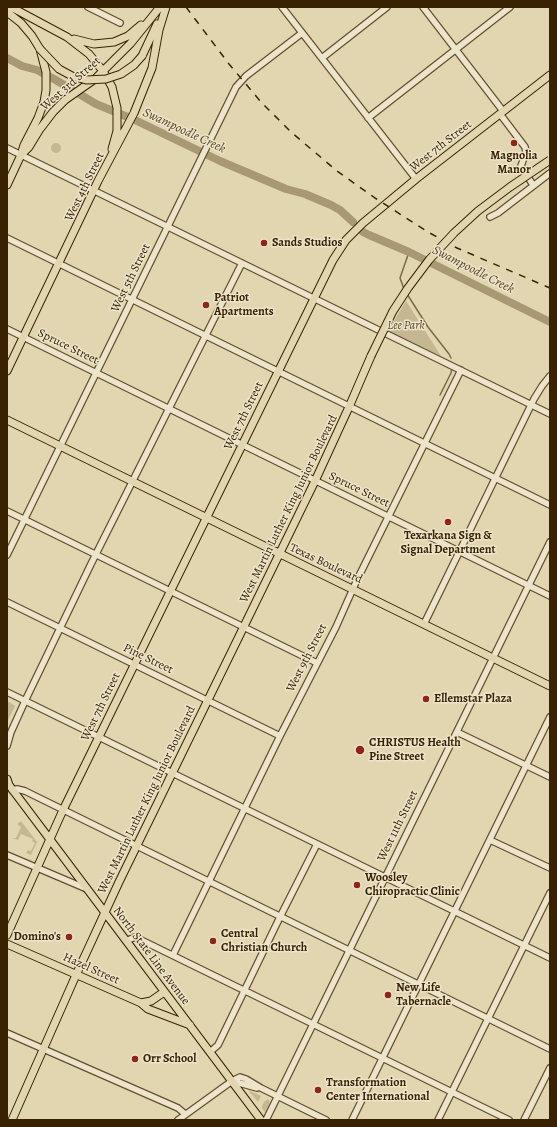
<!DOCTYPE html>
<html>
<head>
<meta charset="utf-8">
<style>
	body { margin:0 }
	#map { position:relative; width:557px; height:1127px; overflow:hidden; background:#e1d6af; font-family:Alegreya,serif }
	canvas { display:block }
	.frame { position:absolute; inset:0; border:8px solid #392202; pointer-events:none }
</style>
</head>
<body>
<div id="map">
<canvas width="557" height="1127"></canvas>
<div class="frame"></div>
</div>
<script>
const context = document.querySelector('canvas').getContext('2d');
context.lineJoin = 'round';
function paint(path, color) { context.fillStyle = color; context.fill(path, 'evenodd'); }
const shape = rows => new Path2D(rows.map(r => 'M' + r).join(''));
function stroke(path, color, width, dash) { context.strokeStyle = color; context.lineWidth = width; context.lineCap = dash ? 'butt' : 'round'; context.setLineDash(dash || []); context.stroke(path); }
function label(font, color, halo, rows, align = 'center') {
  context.font = font + ' Alegreya,serif'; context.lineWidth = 3; context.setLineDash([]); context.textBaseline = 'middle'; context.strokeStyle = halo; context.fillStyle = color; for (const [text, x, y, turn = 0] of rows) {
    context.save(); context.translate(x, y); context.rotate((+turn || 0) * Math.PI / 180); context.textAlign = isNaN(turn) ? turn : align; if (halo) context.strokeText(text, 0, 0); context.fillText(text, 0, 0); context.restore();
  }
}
const green = shape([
	'51 148a5 5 0 1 1 10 0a5 5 0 1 1-10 0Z',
	[406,301,441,356,388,331],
	[7,701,14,705,15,706,7,722],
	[21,821,37,842,31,855,26,853,28,850,31,851,35,843,32,841,33,839,21,834,18,840,12,838,16,838,21,827,17,824],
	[248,1090,261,1096,258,1102],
	[268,1099,270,1102,265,1112,262,1108,262,1106,264,1102]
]);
const stream = shape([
	[404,289,400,278,409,252],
	[407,294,428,327,449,354,451,358],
	[440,395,451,373,452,368]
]);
const river = shape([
	[7,58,22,66,37,70,54,79,96,104,135,120,220,161,286,189,305,194,331,205,340,210,353,222],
	[363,232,369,235,409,252,550,322]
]);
const minor = shape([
	[88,7,120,23],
	[282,7,416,179],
	[423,7,503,111],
	[322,58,387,7],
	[500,114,525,147,526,152,521,166,533,185],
	[368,118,510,7],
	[7,148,550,414],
	[490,217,498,213,550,173],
	[7,238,550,505],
	[7,329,550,596],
	[7,511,317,663],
	[7,555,236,87,246,76,302,33],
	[7,602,280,736],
	[424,624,534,399,542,386,550,376],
	[7,692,550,958],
	[457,732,550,777],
	[7,746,11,732,25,701,91,564,242,263],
	[12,790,17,789,25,791,550,1049],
	[490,840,550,868],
	[7,855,87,889],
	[126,941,135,937,509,1120],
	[173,955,280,736,336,627,356,582,461,370],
	[7,1033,178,1108,185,1114],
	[210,1052,218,1045,280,917,317,844],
	[232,1081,257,1088],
	[178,1120,232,1081,240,1077,246,1079,261,1088,326,1120],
	[266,1120,550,542],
	[352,1120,550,717],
	[438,1120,550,893],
	[524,1120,550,1068]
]);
const major = shape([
	[11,7,67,37,89,54,103,71,112,87,117,108,117,131,112,149],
	[7,12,21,23,32,36,40,49,46,72,46,90,44,102,38,118,24,145,21,155],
	[74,39,94,44,114,42,128,36,141,25],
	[142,56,157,24],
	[7,185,21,155,29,147,40,129,53,112,65,100,95,79,131,43,160,7],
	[7,371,98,181,134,113,152,68,159,30,166,7],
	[7,420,550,686],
	[7,779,9,785,261,1120],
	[7,935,63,810,333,260,346,240,363,223,416,179,550,75],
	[7,944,141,1003,151,1001,164,992],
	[141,1003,148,1009,190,1025],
	[12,1120,76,975,119,882,315,481,349,407,371,356]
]);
const rail = shape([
	[186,7,229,64,261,102,291,132,337,171,375,198,428,232,457,248,550,288]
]);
const majorBridge = shape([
	[40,49,59,69,72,76,86,80,106,79,121,74,134,65,142,56],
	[371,356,393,311,408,288,429,260,454,233,478,211,510,187,550,160]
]);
const markers = [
	[514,143,4,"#8f2418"],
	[264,243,4,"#8f2418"],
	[206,305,4,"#8f2418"],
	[448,522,4,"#8f2418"],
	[426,699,4,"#8f2418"],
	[360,750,5,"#8f2418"],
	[357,885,4,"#8f2418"],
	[69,937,4,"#8f2418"],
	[213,941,4,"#8f2418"],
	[388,995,4,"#8f2418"],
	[135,1059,4,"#8f2418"],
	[318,1090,4,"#8f2418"]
];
const streetNames = [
	["West 3rd Street",71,84,-41],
	["West 7th Street",441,146,-38],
	["West 4th Street",85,187,-64],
	["West 5th Street",131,278,-64],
	["Spruce Street",68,347,26],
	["West 7th Street",244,416,-64],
	["Spruce Street",359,490,26],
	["West Martin Luther King Junior Boulevard",289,509,-64],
	["Texas Boulevard",326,564,25],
	["West 9th Street",307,658,-63],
	["Pine Street",148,659,26],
	["West 7th Street",101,707,-64],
	["West Martin Luther King Junior Boulevard",147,800,-64],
	["West 11th Street",398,826,-64],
	["North State Line Avenue",151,956,53],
	["Hazel Street",91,969,24]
];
const poiNames = [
	["Magnolia",514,156,"center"],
	["Manor",514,170,"center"],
	["Sands Studios",272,243],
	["Patriot",214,298],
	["Apartments",214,312],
	["Texarkana Sign &",448,536,"center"],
	["Signal Department",448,550,"center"],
	["Ellemstar Plaza",434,699],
	["CHRISTUS Health",369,743],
	["Pine Street",369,757],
	["Woosley",365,878],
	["Chiropractic Clinic",365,892],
	["Central",221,934],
	["Christian Church",221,948],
	["Domino's",61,937,"right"],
	["New Life",396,988],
	["Tabernacle",396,1002],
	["Orr School",143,1059],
	["Transformation",326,1083],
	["Center International",326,1097]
];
const parkNames = [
	["Lee Park",406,326]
];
const waterNames = [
	["Swampoodle Creek",184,131,25],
	["Swampoodle Creek",473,270,27]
];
paint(green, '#c4b792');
stroke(stream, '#7c6946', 1.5);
stroke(river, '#a89974', 8);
stroke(minor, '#634f2d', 8);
stroke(major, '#392202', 9);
stroke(minor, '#ece4cb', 5.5);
stroke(major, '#e1d6af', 7);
stroke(rail, '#392202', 1.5, [7, 7]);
stroke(majorBridge, '#392202', 9, []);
stroke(majorBridge, '#e1d6af', 7);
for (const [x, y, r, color] of markers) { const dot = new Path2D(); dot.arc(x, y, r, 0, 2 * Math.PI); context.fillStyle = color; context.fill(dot); stroke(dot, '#ece4cb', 1.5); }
label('12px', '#392202', '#ece4cb', streetNames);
label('bold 12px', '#392202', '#ece4cb', poiNames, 'left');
label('italic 12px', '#5c4726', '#ece4cb', parkNames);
label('italic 13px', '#5a4624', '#ece4cb', waterNames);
</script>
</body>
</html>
